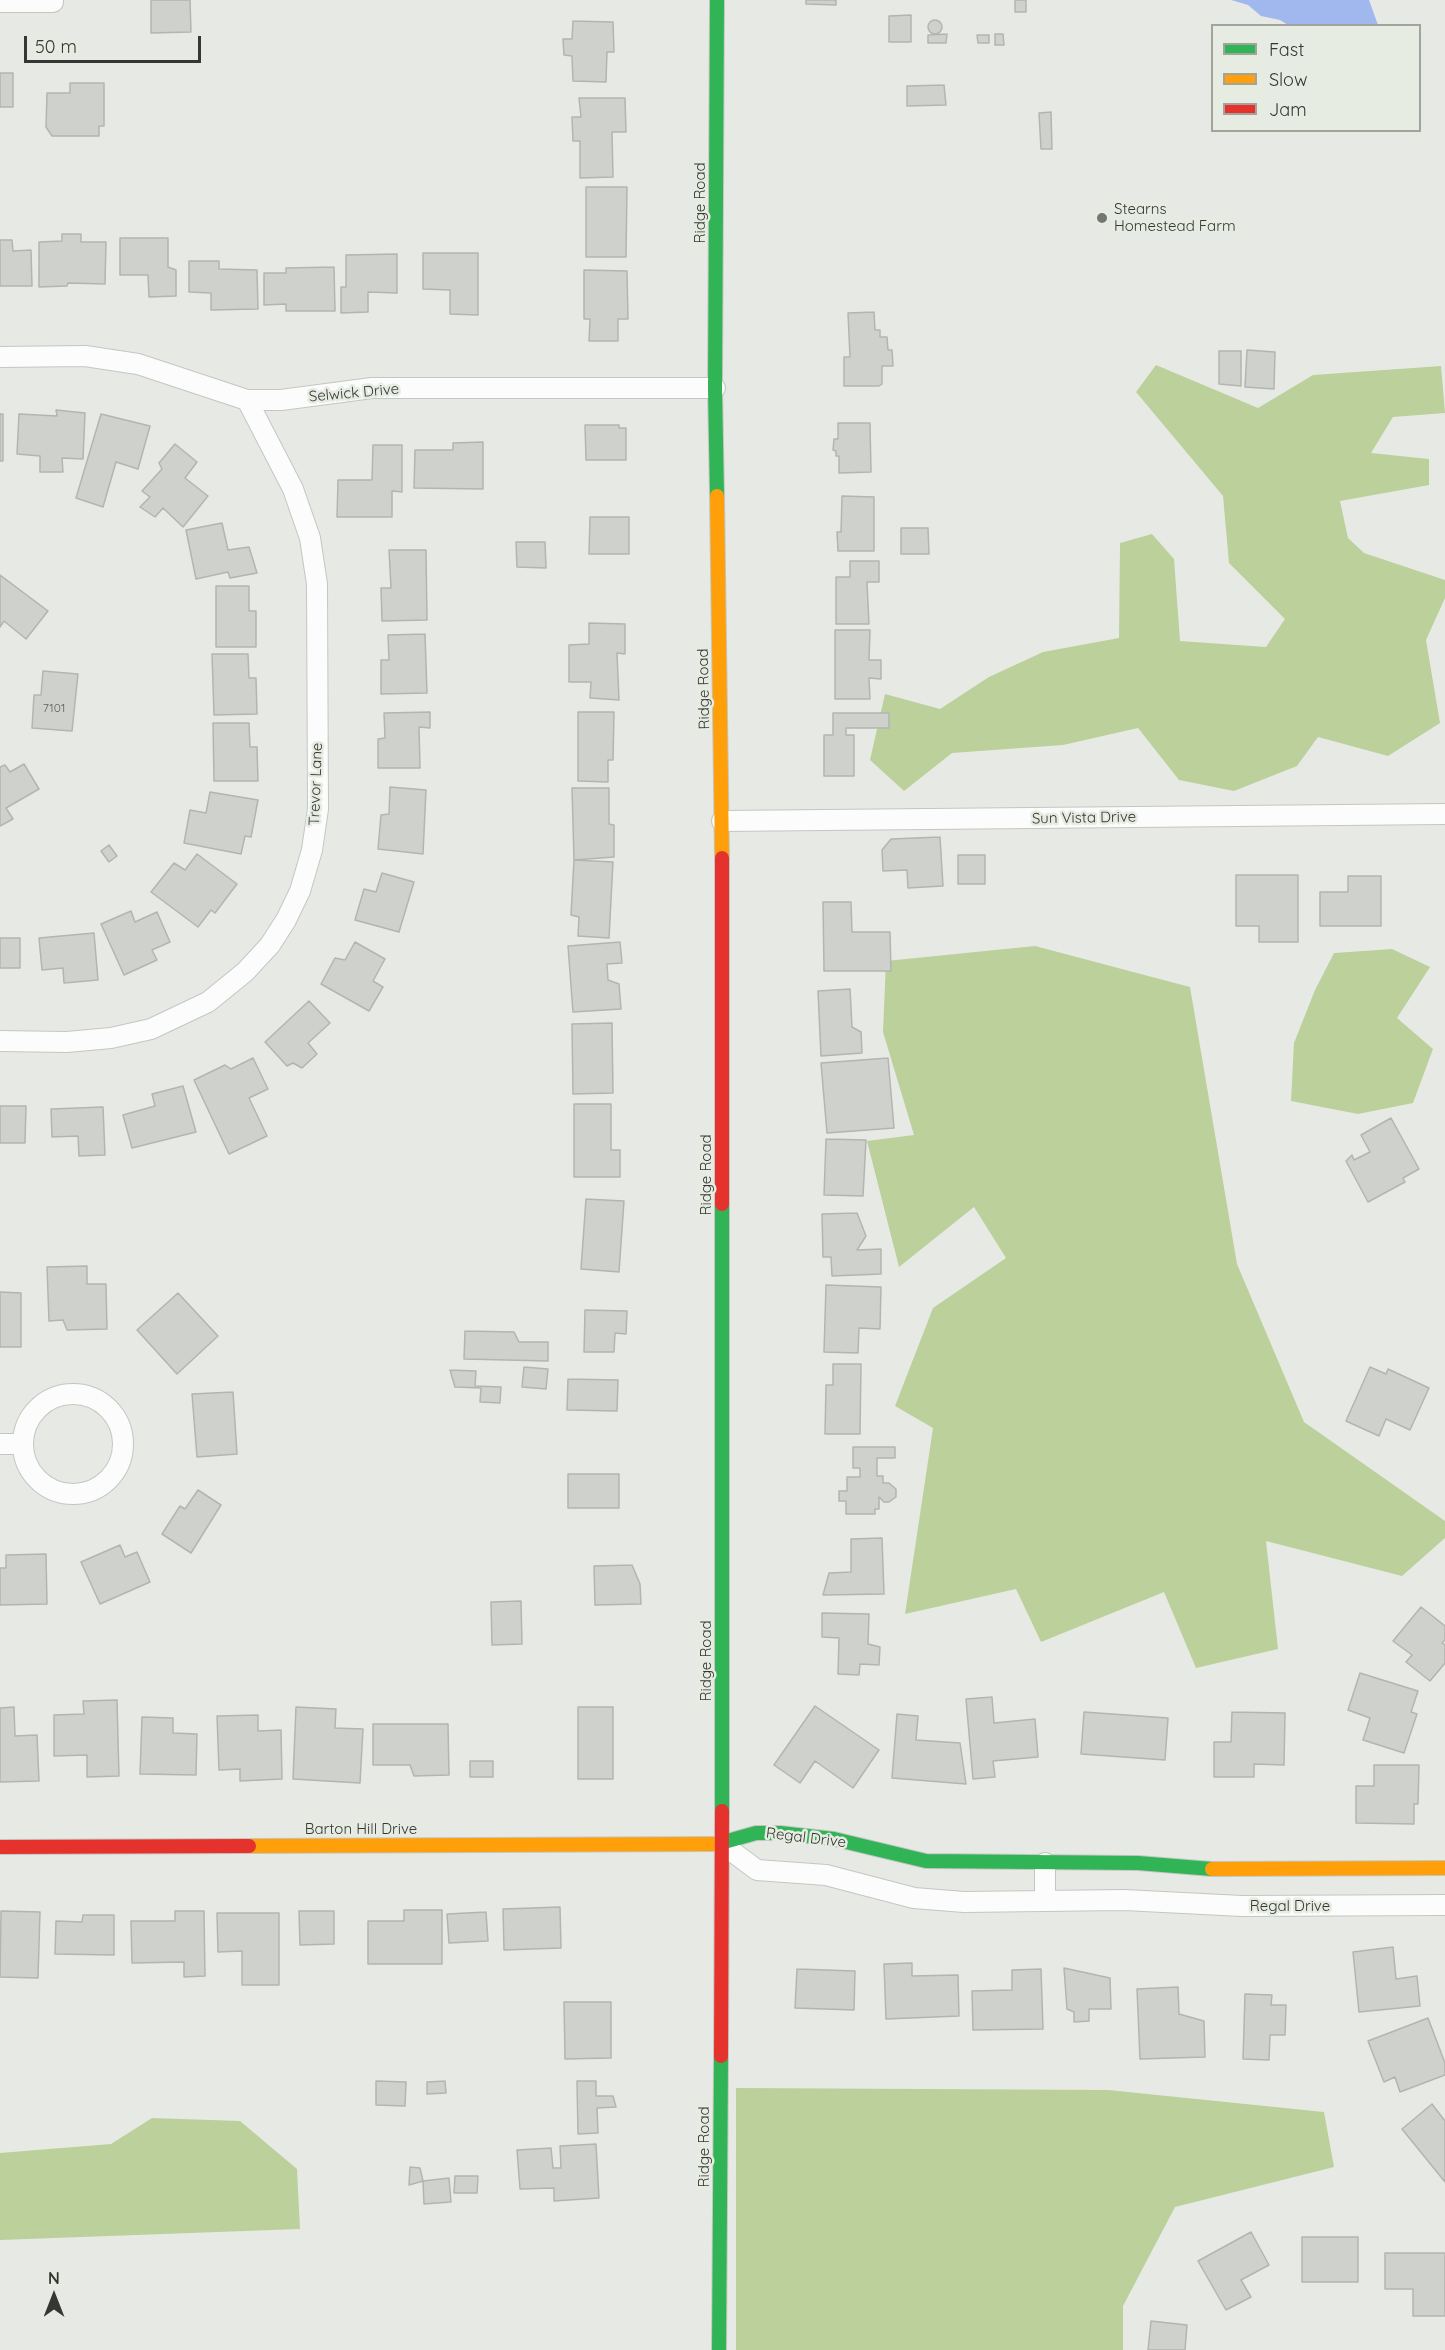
<!DOCTYPE html>
<html>
<head>
<meta charset="utf-8">
<style>
	body { margin:0 }
	#map { position:relative; width:1445px; height:2350px; overflow:hidden; background:#e7eae4; font-family:Quicksand,sans-serif }
	canvas { display:block }
	.legend { position:absolute; left:1211px; top:24px; width:210px; height:108px; box-sizing:border-box; background:#e7ece2; border:2px solid #a0a49c; margin:0; padding:8px 10px; list-style:none; font-size:18px; color:#353733 }
	.legend li { display:flex; align-items:center; gap:12px; height:30px }
	.legend b { width:30px; border:2px solid #a0a49c }
	.north { position:absolute; left:24px; top:2266px; width:60px; height:60px; -webkit-text-stroke:4px #e7ece2; paint-order:stroke; rotate:0deg; font-size:16px; font-weight:700; line-height:24px; text-align:center; color:#353733 }
	.north::after { content:''; display:block; margin:auto; width:21px; height:27px; background:#353733; clip-path:polygon(50% 0,100% 100%,50% 72%,0 100%) }
	.scale { position:absolute; left:24px; top:36px; width:177px; height:27px; box-sizing:border-box; border:3px solid #353733; border-top:0; padding-left:8px; font-size:18px; line-height:21px; white-space:nowrap; color:#353733; -webkit-text-stroke:4px #e7ece2; paint-order:stroke }
</style>
</head>
<body>
<div id="map">
<canvas width="1445" height="2350"></canvas>
<ul class="legend">
<li><b style="height:8px;background:#30b455"></b>Fast</li>
<li><b style="height:8px;background:#ff9f0a"></b>Slow</li>
<li><b style="height:8px;background:#e5322d"></b>Jam</li>
</ul>
<div class="north">N</div>
<div class="scale">50 m</div>
</div>
<script>
const context = document.querySelector('canvas').getContext('2d');
context.lineJoin = 'round';
function paint(path, color) { context.fillStyle = color; context.fill(path, 'evenodd'); }
const shape = rows => new Path2D(rows.map(r => 'M' + r).join(''));
function stroke(path, color, width, dash) { context.strokeStyle = color; context.lineWidth = width; context.lineCap = dash ? 'butt' : 'round'; context.setLineDash(dash || []); context.stroke(path); }
function label(font, color, halo, rows, align = 'center') {
  context.font = font + ' Quicksand,sans-serif'; context.lineWidth = 5; context.setLineDash([]); context.textBaseline = 'middle'; context.strokeStyle = halo; context.fillStyle = color; for (const [text, x, y, turn = 0] of rows) {
    context.save(); context.translate(x, y); context.rotate((+turn || 0) * Math.PI / 180); context.textAlign = isNaN(turn) ? turn : align; if (halo) context.strokeText(text, 0, 0); context.fillText(text, 0, 0); context.restore();
  }
}
const forest = shape([
	[1156,365,1258,408,1313,375,1441,366,1445,413,1393,417,1371,453,1429,459,1429,485,1340,501,1348,538,1364,553,1445,580,1445,598,1426,640,1440,723,1388,756,1318,737,1297,766,1234,791,1179,780,1138,728,1063,745,952,753,904,791,870,760,885,694,940,709,989,677,1043,652,1119,638,1120,543,1152,534,1174,559,1180,641,1266,647,1285,619,1229,563,1223,496,1136,392],
	[1035,946,1190,987,1237,1264,1304,1422,1445,1521,1445,1538,1402,1576,1266,1541,1278,1649,1196,1668,1164,1592,1041,1642,1016,1589,905,1614,933,1428,895,1406,933,1308,1006,1258,974,1207,899,1267,867,1141,914,1135,883,1032,886,961],
	[1392,949,1430,967,1397,1018,1433,1049,1413,1103,1358,1114,1291,1101,1294,1043,1315,990,1334,953],
	[736,2088,1108,2090,1324,2112,1334,2167,1175,2207,1123,2306,1123,2350,736,2350],
	[152,2118,240,2121,297,2169,300,2229,0,2240,0,2153,111,2144]
]);
const water = shape([
	[1231,0,1369,0,1378,25,1288,25,1280,20,1261,16,1248,5]
]);
const building = shape([
	[151,0,190,0,191,32,151,33,151,0],
	[806,0,836,0,836,5,806,4,806,0],
	[1015,0,1026,0,1026,12,1015,12,1015,0],
	[911,15,911,42,889,42,889,16,911,15],
	'928 27a7 7 0 1 1 14 0a7 7 0 1 1-14 0Z',
	[573,21,613,22,614,52,607,52,606,82,573,81,572,56,564,55,563,39,572,39,573,21],
	[947,34,946,43,928,43,928,35,947,34],
	[995,34,1003,34,1004,45,995,45,995,34],
	[977,35,989,35,989,43,978,43,977,35],
	[0,73,13,73,13,107,0,107,0,73],
	[70,83,104,83,104,126,99,126,99,136,52,136,46,127,47,93,70,93,70,83],
	[944,85,946,105,907,106,907,86,944,85],
	[579,98,625,98,626,132,612,132,613,177,580,178,580,141,573,141,572,117,581,117,579,98],
	[1051,112,1052,149,1041,149,1039,113,1051,112],
	[586,187,627,187,626,257,586,257,586,187],
	[62,234,81,234,81,242,106,242,105,284,68,283,67,286,39,287,39,242,62,241,62,234],
	[120,238,168,238,168,267,176,270,176,296,149,297,148,275,120,275,120,238],
	[0,240,12,240,13,251,31,250,32,286,0,286,0,240],
	[423,253,478,253,478,315,450,314,450,290,423,289,423,253],
	[397,254,397,293,368,292,368,312,341,313,341,287,346,287,346,255,397,254],
	[189,261,219,261,219,269,257,270,258,309,211,310,211,293,189,292,189,261],
	[334,267,335,311,286,311,286,304,264,305,264,273,286,273,286,268,334,267],
	[584,270,627,271,628,319,618,319,618,341,589,341,590,319,584,319,584,270],
	[874,312,875,330,880,330,880,337,887,337,888,350,892,350,893,366,882,366,882,384,879,386,844,386,844,357,850,357,848,313,874,312],
	[1247,350,1275,352,1274,389,1245,387,1247,350],
	[1219,351,1241,351,1241,386,1219,384,1219,351],
	[56,410,85,413,83,459,62,458,63,472,40,472,40,456,17,454,19,414,57,416,56,410],
	[0,414,3,414,3,461,0,461,0,414],
	[101,414,150,426,138,469,116,462,103,507,76,498,101,414],
	[838,423,870,423,871,472,839,473,839,456,836,456,836,451,833,450,834,439,838,439,838,423],
	[585,425,619,425,619,428,626,428,626,460,586,460,585,425],
	[483,442,483,489,414,488,415,450,453,450,453,443,483,442],
	[175,444,197,462,185,478,208,496,183,527,163,508,155,517,140,507,150,497,142,491,162,469,159,463,175,444],
	[373,445,402,445,402,492,392,491,392,517,337,517,338,480,372,480,373,445],
	[842,496,874,497,874,551,838,551,837,532,841,532,842,496],
	[590,517,629,517,629,554,589,554,590,517],
	[222,523,228,550,249,547,257,573,230,578,228,572,196,579,186,530,222,523],
	[901,528,928,528,929,554,901,554,901,528],
	[516,542,545,542,546,568,517,567,516,542],
	[389,550,426,550,427,620,382,621,381,588,391,588,389,550],
	[850,561,879,561,879,582,867,582,869,624,836,624,836,577,850,577,850,561],
	[0,575,48,611,26,639,4,621,0,627,0,575],
	[216,586,249,586,249,611,256,611,256,647,216,647,216,586],
	[589,623,625,624,625,654,617,653,619,700,590,698,591,682,569,682,569,645,589,644,589,623],
	[835,630,870,630,869,660,881,660,881,679,869,678,870,699,835,699,835,630],
	[425,634,427,693,381,694,381,660,389,660,388,635,425,634],
	[212,654,248,654,249,678,256,678,257,714,214,715,212,654],
	[43,671,78,674,72,731,32,728,34,695,41,695,43,671],
	[430,712,430,728,419,727,420,768,378,768,378,739,385,738,384,713,430,712],
	[578,712,614,712,613,760,608,760,608,782,578,781,578,712],
	[833,713,889,713,889,728,846,728,846,735,854,735,854,776,824,776,824,735,833,735,833,713],
	[213,723,249,723,250,747,257,747,258,781,214,781,213,723],
	[24,764,39,789,6,808,13,819,0,826,0,767,5,765,10,772,24,764],
	[390,787,426,790,423,854,378,849,381,815,389,814,390,787],
	[572,788,609,788,609,824,614,825,614,857,574,860,572,788],
	[210,792,258,800,251,837,245,836,241,854,184,843,190,810,206,813,210,792],
	[940,837,943,886,908,888,907,870,883,871,882,850,891,839,940,837],
	[109,845,117,856,109,862,101,851,109,845],
	[197,854,237,884,215,913,211,910,198,927,151,892,174,863,185,870,197,854],
	[958,855,985,855,985,884,958,884,958,855],
	[574,860,613,862,609,938,578,936,579,917,571,915,574,860],
	[382,873,414,882,399,932,355,920,364,889,376,892,382,873],
	[1236,875,1298,875,1298,942,1259,942,1259,926,1236,926,1236,875],
	[1348,876,1381,876,1381,926,1320,926,1320,892,1348,892,1348,876],
	[823,902,851,902,852,932,890,932,891,971,824,971,823,902],
	[131,911,135,922,157,912,170,942,152,950,157,960,124,975,101,924,131,911],
	[94,933,98,980,64,983,63,968,42,970,39,938,94,933],
	[0,938,20,938,20,968,0,968,0,938],
	[355,942,385,959,373,981,383,987,369,1011,321,984,335,958,345,960,355,942],
	[620,942,622,963,607,964,608,980,619,984,621,1009,573,1012,568,946,620,942],
	[850,989,852,1027,861,1032,862,1053,821,1056,818,991,850,989],
	[309,1001,330,1023,308,1043,317,1054,302,1068,293,1063,287,1066,265,1042,309,1001],
	[612,1023,613,1093,573,1094,572,1024,612,1023],
	[253,1058,268,1089,249,1098,267,1136,229,1154,194,1080,225,1065,231,1069,253,1058],
	[888,1058,894,1128,827,1133,821,1063,888,1058],
	[183,1086,196,1132,132,1148,123,1115,155,1106,152,1094,183,1086],
	[574,1104,611,1104,611,1150,620,1150,620,1177,574,1177,574,1104],
	[0,1106,26,1106,25,1143,0,1143,0,1106],
	[103,1107,105,1155,79,1156,78,1136,52,1137,51,1109,103,1107],
	[1391,1118,1419,1169,1403,1178,1405,1182,1368,1202,1346,1161,1352,1155,1354,1160,1370,1152,1361,1135,1391,1118],
	[826,1139,866,1140,863,1196,824,1195,826,1139],
	[586,1199,624,1201,619,1272,581,1269,586,1199],
	[857,1213,866,1236,857,1250,881,1249,881,1274,832,1276,831,1257,823,1257,822,1214,857,1213],
	[87,1266,87,1284,106,1284,107,1329,67,1330,63,1320,49,1321,47,1267,87,1266],
	[826,1285,881,1287,880,1329,859,1328,858,1353,824,1352,826,1285],
	[0,1292,21,1293,21,1347,0,1347,0,1292],
	[178,1293,218,1336,177,1374,137,1330,178,1293],
	[585,1310,627,1311,626,1334,615,1333,614,1352,584,1352,585,1310],
	[465,1331,514,1332,519,1342,548,1342,548,1361,464,1359,465,1331],
	[833,1364,861,1364,860,1434,825,1434,826,1385,833,1385,833,1364],
	[524,1367,548,1369,546,1389,522,1387,524,1367],
	[1370,1367,1386,1374,1388,1369,1429,1388,1410,1430,1386,1419,1379,1436,1346,1421,1370,1367],
	[450,1370,476,1371,475,1386,501,1387,500,1403,480,1402,481,1388,455,1387,450,1370],
	[568,1379,618,1380,617,1411,567,1410,568,1379],
	[233,1392,237,1454,197,1457,192,1394,233,1392],
	[853,1447,895,1447,895,1458,877,1458,877,1476,883,1476,883,1483,889,1483,896,1489,896,1497,889,1502,884,1502,879,1497,879,1509,875,1509,875,1514,846,1514,846,1501,839,1501,839,1491,847,1491,847,1477,860,1477,860,1468,853,1468,853,1447],
	[568,1474,619,1474,619,1508,568,1508,568,1474],
	[198,1490,221,1505,191,1553,162,1534,180,1506,185,1509,198,1490],
	[882,1538,884,1594,823,1595,829,1573,851,1572,851,1539,882,1538],
	[120,1545,125,1557,137,1552,150,1582,100,1604,81,1562,120,1545],
	[46,1554,47,1604,0,1605,0,1568,6,1568,6,1555,46,1554],
	[632,1565,640,1584,641,1604,595,1605,594,1566,632,1565],
	[521,1601,522,1644,492,1645,491,1602,521,1601],
	[1421,1607,1445,1626,1445,1640,1442,1643,1445,1645,1445,1663,1430,1681,1406,1662,1412,1655,1393,1641,1421,1607],
	[822,1613,869,1614,868,1644,880,1647,879,1665,860,1664,859,1675,838,1674,839,1638,822,1637,822,1613],
	[1360,1673,1418,1691,1411,1712,1417,1714,1404,1753,1363,1740,1370,1718,1348,1710,1360,1673],
	[992,1697,994,1723,1035,1719,1038,1757,993,1761,995,1777,973,1779,966,1699,992,1697],
	[117,1700,119,1776,87,1777,87,1755,54,1756,54,1715,84,1714,83,1701,117,1700],
	[815,1706,879,1750,853,1788,815,1761,800,1783,774,1765,815,1706],
	[14,1707,15,1736,37,1735,39,1781,0,1782,0,1708,14,1707],
	[296,1707,336,1709,335,1728,363,1729,360,1783,293,1779,296,1707],
	[578,1707,613,1707,613,1779,578,1779,578,1707],
	[1084,1712,1168,1718,1165,1760,1081,1754,1084,1712],
	[1232,1712,1285,1713,1284,1765,1254,1764,1254,1777,1214,1777,1214,1742,1231,1742,1232,1712],
	[897,1714,918,1716,916,1740,960,1743,966,1784,892,1778,897,1714],
	[258,1715,258,1731,281,1730,282,1779,240,1781,240,1769,219,1770,217,1716,258,1715],
	[142,1717,173,1718,173,1733,197,1734,196,1775,140,1774,142,1717],
	[373,1724,448,1724,449,1775,414,1776,410,1765,373,1765,373,1724],
	[470,1761,493,1761,493,1777,470,1777,470,1761],
	[1374,1765,1419,1765,1418,1804,1414,1804,1414,1824,1356,1823,1356,1786,1374,1786,1374,1765],
	[560,1907,561,1948,504,1950,503,1909,560,1907],
	[404,1910,442,1910,442,1964,368,1964,368,1921,404,1921,404,1910],
	[1,1911,40,1912,38,1978,0,1977,1,1911],
	[175,1911,204,1911,205,1976,184,1977,184,1962,132,1963,131,1921,175,1921,175,1911],
	[299,1911,334,1911,334,1944,300,1945,299,1911],
	[486,1912,488,1941,449,1943,447,1914,486,1912],
	[217,1913,279,1913,279,1985,242,1985,242,1951,218,1952,217,1913],
	[83,1915,114,1915,114,1955,55,1954,56,1921,82,1922,83,1915],
	[1393,1947,1396,1979,1417,1976,1420,2006,1359,2012,1353,1952,1393,1947],
	[912,1963,912,1976,958,1975,959,2016,886,2019,884,1964,912,1963],
	[1064,1968,1110,1978,1111,2009,1089,2009,1089,2021,1074,2022,1074,2012,1067,2009,1064,1968],
	[797,1969,855,1971,854,2010,795,2008,797,1969],
	[1041,1969,1043,2029,973,2030,972,1991,1012,1990,1012,1970,1041,1969],
	[1178,1987,1179,2014,1204,2021,1205,2057,1140,2059,1137,1989,1178,1987],
	[1245,1994,1272,1995,1271,2005,1286,2005,1285,2035,1270,2035,1269,2060,1243,2059,1245,1994],
	[564,2002,611,2002,611,2058,565,2059,564,2002],
	[1428,2018,1445,2063,1445,2075,1400,2092,1395,2077,1384,2082,1368,2041,1428,2018],
	[376,2081,406,2082,405,2106,376,2105,376,2081],
	[445,2081,446,2093,427,2094,427,2082,445,2081],
	[577,2081,596,2081,596,2096,613,2096,616,2107,597,2108,598,2133,578,2134,577,2081],
	[1432,2104,1445,2121,1445,2182,1402,2129,1432,2104],
	[596,2144,599,2198,554,2201,554,2188,520,2189,517,2150,551,2148,553,2168,561,2168,560,2146,596,2144],
	[410,2167,420,2168,423,2181,409,2185,410,2167],
	[455,2176,478,2176,477,2193,454,2193,455,2176],
	[449,2178,451,2202,424,2204,423,2181,449,2178],
	[1251,2232,1269,2265,1241,2280,1251,2297,1226,2310,1198,2261,1251,2232],
	[1302,2237,1358,2237,1358,2282,1302,2282,1302,2237],
	[1385,2253,1445,2253,1445,2316,1413,2316,1413,2289,1385,2289,1385,2253],
	[1151,2321,1187,2325,1185,2350,1148,2350,1151,2321]
]);
const street = shape([
	[0,2,53,2,53,0],
	[0,357,85,356,138,364,247,400,281,400,372,388,715,388],
	[722,821,1445,814],
	[0,1041,67,1042,111,1038,151,1029,208,1002,245,972,270,945,286,920,300,891,312,850,318,809,317,584,310,538,293,489,247,400],
	'23 1444a50 50 0 1 1 100 0a50 50 0 1 1-100 0Z',
	[0,1444,22,1444],
	[722,1844,757,1870,826,1875,914,1898,964,1902,1124,1900,1242,1906,1445,1905],
	[1045,1863,1045,1901]
]);
const fast = shape([
	[717,496,715,388,717,0],
	[722,1204,722,1811],
	[717,1844,756,1833,780,1833,834,1839,926,1861,1138,1863,1212,1869],
	[719,2350,721,2056]
]);
const slow = shape([
	[717,496,722,858],
	[249,1846,717,1844],
	[1212,1869,1445,1868]
]);
const jam = shape([
	[722,858,722,1204],
	[0,1847,249,1846],
	[721,2056,722,1811]
]);
const markers = [
	[1102,218,6,"#737671"]
];
const numberNames = [
	["7101",54,708]
];
const streetNames = [
	["Ridge Road",700,203,-90],
	["Selwick Drive",354,393,-5],
	["Ridge Road",704,689,-91],
	["Trevor Lane",316,784,-88],
	["Sun Vista Drive",1084,818,-1],
	["Ridge Road",706,1175,-90],
	["Ridge Road",706,1661,-90],
	["Barton Hill Drive",361,1829],
	["Regal Drive",806,1838,7],
	["Regal Drive",1290,1906],
	["Ridge Road",704,2147,-90]
];
const poiNames = [
	["Stearns",1114,209],
	["Homestead Farm",1114,226]
];
paint(forest, '#bcd09b');
paint(water, '#a1b8ef');
paint(building, '#cfd1cc');
stroke(building, '#b3b5b0', 1.5);
stroke(street, '#c4c6c2', 22);
stroke(fast, '#c4c6c2', 16);
stroke(slow, '#c4c6c2', 16);
stroke(jam, '#c4c6c2', 16);
stroke(street, '#fbfcfb', 20);
stroke(fast, '#30b455', 14);
stroke(slow, '#ff9f0a', 14);
stroke(jam, '#e5322d', 14);
for (const [x, y, r, color] of markers) { const dot = new Path2D(); dot.arc(x, y, r, 0, 2 * Math.PI); context.fillStyle = color; context.fill(dot); stroke(dot, '#e7ece2', 2); }
label('12px', '#5d5f5b', null, numberNames);
label('15px', '#353733', '#e7ece2', streetNames);
label('15px', '#353733', '#e7ece2', poiNames, 'left');
</script>
</body>
</html>
